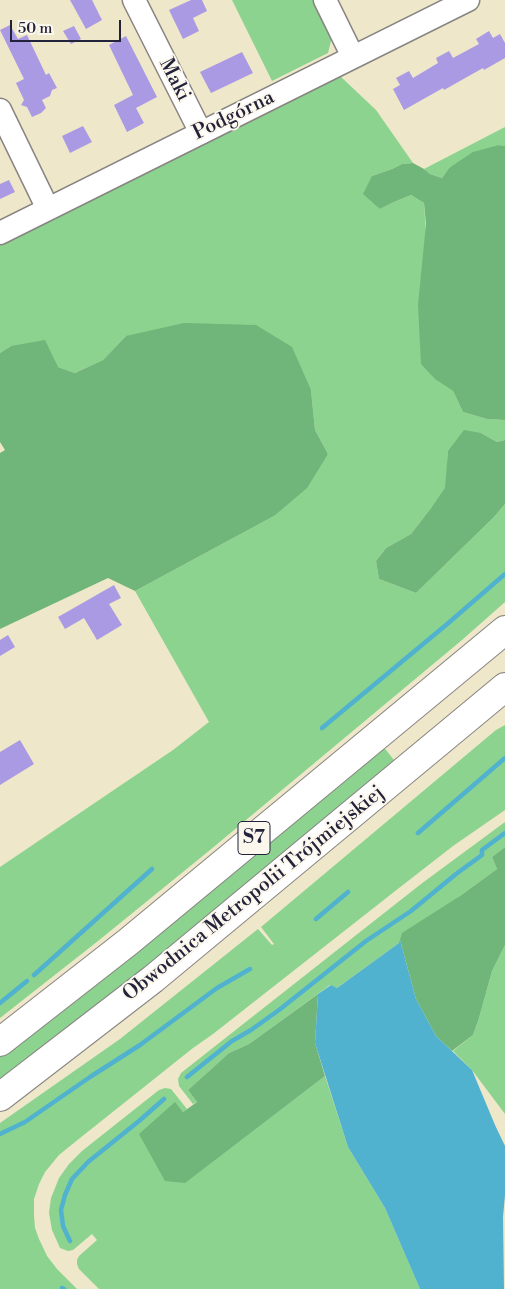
<!DOCTYPE html>
<html>
<head>
<meta charset="utf-8">
<style>
	body { margin:0 }
	#map { position:relative; width:505px; height:1289px; overflow:hidden; background:#eee7ca; font-family:"Libre Bodoni",serif }
	canvas { display:block }
	.scale { position:absolute; left:10px; top:20px; width:111px; height:22px; box-sizing:border-box; border:2px solid #22223b; border-top:0; padding-left:6px; font-size:15px; line-height:18px; white-space:nowrap; color:#22223b; -webkit-text-stroke:4px #fbf7ec; paint-order:stroke }
</style>
</head>
<body>
<div id="map">
<canvas width="505" height="1289"></canvas>
<div class="scale">50 m</div>
</div>
<script>
const context = document.querySelector('canvas').getContext('2d');
context.lineJoin = 'round';
function paint(path, color) { context.fillStyle = color; context.fill(path, 'evenodd'); }
const shape = rows => new Path2D(rows.map(r => 'M' + r).join(''));
function stroke(path, color, width, dash) { context.strokeStyle = color; context.lineWidth = width; context.lineCap = dash ? 'butt' : 'round'; context.setLineDash(dash || []); context.stroke(path); }
function label(font, color, halo, rows, align = 'center') {
  context.font = font + ' "Libre Bodoni",serif'; context.lineWidth = 4; context.setLineDash([]); context.textBaseline = 'middle'; context.strokeStyle = halo; context.fillStyle = color; for (const [text, x, y, turn = 0] of rows) {
    context.save(); context.translate(x, y); context.rotate((+turn || 0) * Math.PI / 180); context.textAlign = isNaN(turn) ? turn : align; if (halo) context.strokeText(text, 0, 0); context.fillText(text, 0, 0); context.restore();
  }
}
const green = shape([
	[232,0,314,0,332,37,328,53,272,81],
	[340,76,376,110,413,163,402,164,392,169,372,176,380,209,394,202,411,195,424,203,436,380,453,391,463,412,487,419,505,420,505,440,497,442,481,433,448,451,446,488,431,508,411,534,386,548,376,561,379,579,416,593,494,517,505,504,505,602,462,640,210,850,98,941,0,1018,0,867,173,750,209,722,135,591,274,516,328,454,315,430,311,390,126,336,103,360,75,373,58,367,11,346,0,353,0,243],
	[505,127,505,146,499,145,449,168,442,178,430,174,424,169],
	[505,725,505,810,453,846,399,888,213,1034,193,1048,75,1142,59,1155,45,1172,39,1184,34,1199,34,1216,35,1228,39,1239,47,1256,57,1269,77,1289,0,1289,0,1123,120,1039,258,929,272,945,274,944,261,927,496,730],
	[382,745,398,765,0,1086,0,1055],
	[505,822,505,847,492,857,497,869,460,896,399,943,341,985,337,988,330,985,249,1044,229,1053,188,1090,197,1102,193,1104,179,1086,178,1079,181,1073,421,884],
	[505,945,505,1114,472,1070,453,1051,473,1035,479,1018,492,971],
	[325,1076,348,1147,385,1208,420,1289,99,1289,79,1269,77,1264,77,1260,79,1256,97,1240,92,1234,73,1250,68,1251,60,1248,52,1230,49,1213,51,1198,59,1178,69,1164,82,1151,159,1090,165,1088,171,1089,187,1109,183,1112,175,1103,184,1183]
]);
const forest = shape([
	[499,145,505,146,505,420,487,419,463,412,453,391,436,380,421,364,418,305,426,224,424,203,411,195,394,202,380,209,363,194,372,176,392,169,402,164,413,163,424,169,430,174,442,178,449,168,473,152],
	[184,323,256,325,292,347,311,390,315,430,328,454,307,488,274,516,135,591,108,578,0,629,0,453,5,450,0,442,0,353,11,346,45,340,58,367,75,373,103,360,126,336],
	[464,430,481,433,497,442,505,440,505,504,494,517,416,593,379,579,376,561,386,548,411,534,431,508,445,488,448,451],
	[505,847,505,945,492,971,479,1018,473,1035,452,1051,436,1036,416,999,400,940,402,933,460,896,497,869,492,857],
	[318,994,315,1043,325,1076,185,1183,165,1181,139,1134,175,1102,183,1112,197,1102,188,1090,229,1053,249,1044]
]);
const water = shape([
	[400,940,416,999,436,1036,472,1070,495,1125,505,1146,505,1195,503,1217,504,1289,420,1289,385,1208,348,1147,315,1043,318,994,331,985,337,988,399,943]
]);
const stream = shape([
	[322,728,446,625,505,574],
	[418,833,505,758],
	[316,919,348,892],
	[34,975,152,869],
	[0,1003,27,981],
	[187,1077,232,1041,251,1030,279,1010,366,941,411,911,456,874,482,855,482,850,505,833],
	[0,1134,25,1122,90,1077,140,1045,217,988,250,969],
	[70,1241,63,1226,61,1210,65,1195,72,1179,88,1162,139,1121,164,1099],
	[62,1288,64,1289]
]);
const building = shape([
	[70,0,92,0,102,20,86,29],
	[191,0,202,0,207,11,193,18,199,31,183,39,169,10],
	[10,25,18,39,27,35,46,75,49,73,57,88,52,90,50,96,42,100,46,108,41,113,32,117,27,107,21,105,24,100,16,83,24,79,0,30],
	[74,26,81,39,71,44,63,31],
	[489,31,493,38,500,34,505,43,505,58,484,70,483,68,444,90,443,88,404,110,393,89,400,85,396,78,409,71,413,78,438,63,436,58,449,51,453,58,479,44,476,39],
	[126,36,157,97,136,108,144,123,127,132,114,105,133,95,109,45],
	[242,52,253,73,211,93,200,72],
	[83,126,92,142,70,153,62,136],
	[9,180,15,192,0,199,0,184],
	[114,585,121,598,109,604,122,625,97,640,84,618,65,629,58,617],
	[8,635,15,647,0,656,0,640],
	[20,740,34,764,0,785,0,752]
]);
const minor = shape([
	[134,0,201,133],
	[325,0,353,57],
	[0,110,48,209],
	[0,233,468,0]
]);
const highway = shape([
	[0,1042,128,942,505,630],
	[0,1097,153,979,505,687]
]);
const shields = [
	[254,838,32]
];
const shieldNames = [
	["S7",254,838]
];
const streetNames = [
	["Maki",174,80,63],
	["Podgórna",234,116,-26],
	["Obwodnica Metropolii Trójmiejskiej",254,894,-39]
];
paint(green, '#8bd38e');
paint(forest, '#70b579');
paint(water, '#50b2cf');
stroke(stream, '#50b2cf', 4.5);
paint(building, '#aa9ae4');
stroke(minor, '#888482', 25);
stroke(highway, '#888482', 30);
stroke(minor, '#fff', 22);
stroke(highway, '#fff', 28);
for (const [x, y, w] of shields) { const box = new Path2D(); box.roundRect(x - w / 2, y - 16.5, w, 33, 4); context.fillStyle = '#fbf7ec'; context.fill(box); stroke(box, '#22223b', 1); }
label('bold 19px', '#22223b', null, shieldNames);
label('20px', '#22223b', '#fbf7ec', streetNames);
</script>
</body>
</html>
